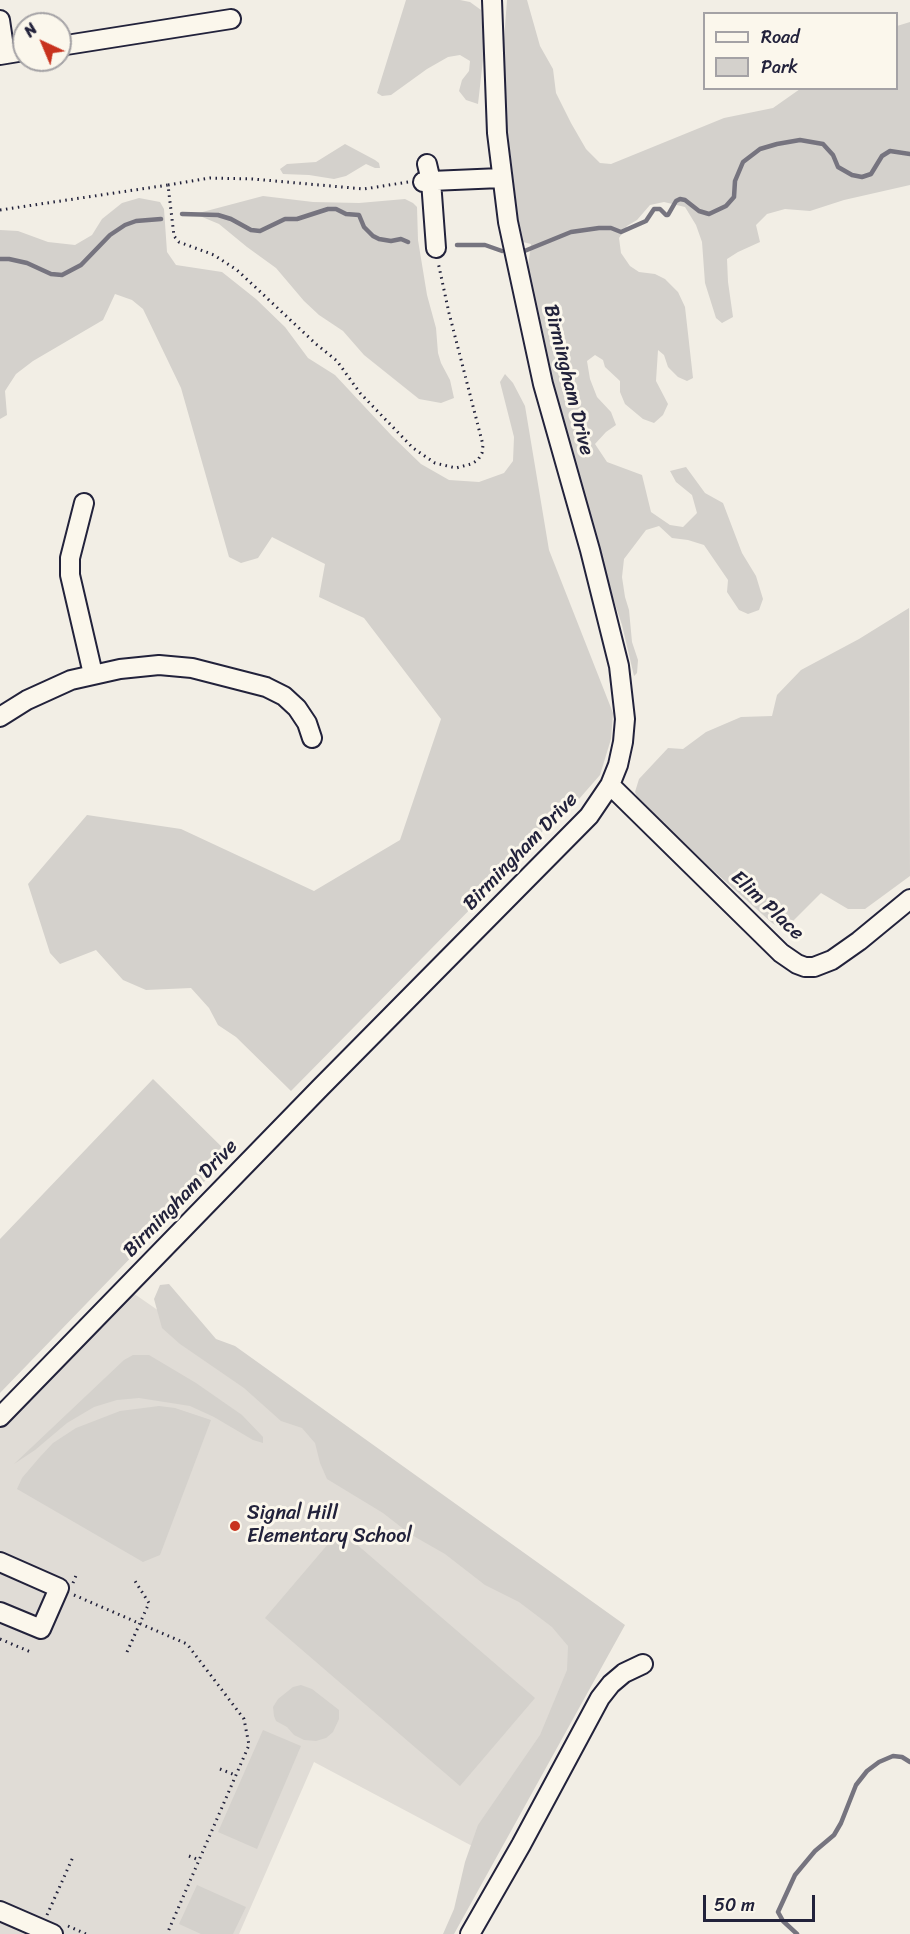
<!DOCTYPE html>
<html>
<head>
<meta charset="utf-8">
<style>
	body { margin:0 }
	#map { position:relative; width:910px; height:1934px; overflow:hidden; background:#f2eee5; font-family:Sriracha,sans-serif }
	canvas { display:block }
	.legend { position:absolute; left:703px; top:12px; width:195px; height:78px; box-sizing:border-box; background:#fbf7ec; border:2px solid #a4a2a5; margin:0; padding:8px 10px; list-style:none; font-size:18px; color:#22223b }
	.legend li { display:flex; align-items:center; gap:12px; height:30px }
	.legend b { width:30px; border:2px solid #a4a2a5 }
	.north { position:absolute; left:12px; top:12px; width:60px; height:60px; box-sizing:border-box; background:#fbf7ec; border:2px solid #a4a2a5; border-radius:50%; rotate:316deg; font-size:16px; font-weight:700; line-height:24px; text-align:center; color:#22223b }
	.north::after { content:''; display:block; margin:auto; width:21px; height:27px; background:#c8321e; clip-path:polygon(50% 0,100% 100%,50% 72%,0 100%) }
	.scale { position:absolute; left:703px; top:1895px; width:112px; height:27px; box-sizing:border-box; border:3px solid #22223b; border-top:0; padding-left:8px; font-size:18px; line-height:21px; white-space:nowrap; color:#22223b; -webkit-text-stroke:4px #fbf7ec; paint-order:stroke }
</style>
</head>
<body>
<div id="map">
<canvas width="910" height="1934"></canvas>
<ul class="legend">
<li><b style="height:8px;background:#fbf7ec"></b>Road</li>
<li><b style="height:16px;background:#d4d1cc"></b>Park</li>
</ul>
<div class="north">N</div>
<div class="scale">50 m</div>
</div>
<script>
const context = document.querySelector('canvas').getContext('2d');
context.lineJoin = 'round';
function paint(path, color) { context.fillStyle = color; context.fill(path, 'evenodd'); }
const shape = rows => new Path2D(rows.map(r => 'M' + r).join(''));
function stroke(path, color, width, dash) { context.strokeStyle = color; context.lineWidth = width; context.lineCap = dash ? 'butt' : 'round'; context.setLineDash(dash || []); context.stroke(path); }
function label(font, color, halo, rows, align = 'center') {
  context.font = font + ' Sriracha,sans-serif'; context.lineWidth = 6; context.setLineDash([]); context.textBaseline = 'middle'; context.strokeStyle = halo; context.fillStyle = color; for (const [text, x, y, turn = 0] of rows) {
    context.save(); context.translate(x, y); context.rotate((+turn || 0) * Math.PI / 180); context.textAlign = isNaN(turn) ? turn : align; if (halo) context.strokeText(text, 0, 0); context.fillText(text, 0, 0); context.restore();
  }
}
const built = shape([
	[133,1293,613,1625,491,1856,314,1762,239,1934,0,1934,0,1427]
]);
const green = shape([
	[406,0,460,0,470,2,481,10,484,51,478,104,466,100,459,91,462,80,469,71,470,61,460,55,448,57,427,69,391,95,382,96,377,93],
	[507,0,527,0,540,46,553,69,556,93,571,123,586,149,600,163,611,164,724,118,773,108,800,89,896,88,897,26,910,22,910,185,844,200,810,211,785,209,767,214,756,225,760,242,738,252,727,259,728,282,733,317,722,323,716,318,705,283,702,242,696,225,685,207,664,202,650,205,637,220,627,226,619,238,621,253,630,266,639,272,655,274,665,279,678,292,685,307,693,378,687,381,678,377,668,367,664,355,658,350,656,381,668,404,663,415,654,423,643,419,625,404,620,392,620,381,605,367,603,360,595,355,587,361,590,379,597,397,611,412,616,425,606,432,595,444,607,462,642,475,651,512,670,525,683,527,697,513,692,495,676,482,670,471,686,467,705,493,723,503,742,553,756,576,763,599,759,610,748,614,739,610,727,592,728,580,704,545,688,540,672,538,659,526,646,530,624,559,622,577,625,597,629,610,632,642,638,660,637,673,634,676,622,625,612,595,550,377,527,274,531,244,523,242,520,233,505,111,503,53],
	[345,144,375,160,379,163,380,168,375,168,366,164,346,176,334,179,309,175,283,174,280,169,287,164,316,162],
	[263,196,313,202,359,203,405,199,413,203,417,207,418,240,427,295,436,328,438,353,441,363,450,380,454,398,441,403,419,399,364,355,343,331,319,315,304,301,276,268,247,247,219,224,195,214],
	[139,198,160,202,164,209,167,252,176,265,222,272,256,299,285,327,308,358,335,375,392,436,421,464,449,480,479,482,504,473,513,461,514,437,500,382,505,374,513,383,525,406,549,550,613,713,611,739,600,775,579,799,559,813,495,884,291,1091,236,1037,218,1025,209,1008,191,988,146,990,123,980,96,950,60,964,50,953,28,884,87,815,181,829,314,891,400,840,441,719,364,618,319,597,325,564,272,537,258,558,241,563,229,557,181,388,143,309,132,300,115,294,103,320,33,361,16,374,5,391,7,415,0,419,0,230,18,231,48,242,75,245,92,235,102,219,122,203],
	[909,608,910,876,865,909,848,909,821,893,787,927,781,928,772,923,642,807,635,792,639,779,668,748,683,749,706,732,741,717,772,716,777,695,801,670,859,639],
	[153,1079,230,1155,0,1393,0,1239],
	[169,1284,216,1339,235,1346,625,1625,454,1934,443,1934,454,1909,465,1862,478,1825,540,1735,567,1670,568,1646,552,1627,519,1602,485,1585,445,1554,410,1534,383,1513,327,1479,320,1463,315,1443,302,1428,281,1421,244,1388,180,1344,162,1328,154,1299,160,1285],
	[133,1355,149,1355,196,1383,242,1415,263,1437,263,1443,253,1440,214,1417,190,1406,139,1398,117,1400,94,1407,67,1423,35,1450,14,1464,124,1360],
	[159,1406,175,1408,211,1420,160,1555,143,1562,17,1489,22,1478,39,1458,53,1443,76,1428,120,1411],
	[340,1530,535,1698,460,1786,265,1618],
	[301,1685,312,1689,339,1710,339,1719,333,1732,326,1738,316,1741,304,1740,294,1735,287,1727,276,1721,274,1716,273,1707,278,1699,293,1687],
	[263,1730,301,1746,257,1849,218,1832],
	[197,1885,246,1907,233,1934,201,1934,179,1924]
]);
const stream = shape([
	[182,214,218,215,231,219,251,230,260,231,285,219,297,219,328,209,336,209,346,214,359,215,364,227,373,236,379,239,391,241,401,239,408,242],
	[457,245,485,245,502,251],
	[522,252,571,232,599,228,611,228,621,232,646,221,654,209,660,209,666,215,668,215,676,201,680,199,685,200,699,211,709,214,726,206,734,197,735,181,743,162,760,149,777,144,800,140,823,144,833,155,838,167,852,175,862,177,871,174,882,156,890,151,910,154],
	[0,259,9,259,27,263,51,274,62,275,81,265,110,235,125,225,136,221,161,219],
	[797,1934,783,1921,778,1912,795,1875,815,1851,834,1835,841,1823,856,1785,867,1771,879,1762,893,1756,902,1757,910,1762]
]);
const path = shape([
	[408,182,364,189,253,179,210,178,168,185,174,236,179,242,214,255,237,270,316,344,337,361,360,393,413,448,435,463,456,468,471,464,478,460,482,453,483,445,449,313,438,262],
	[0,210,168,185],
	[73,1583,77,1573],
	[74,1595,187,1644,244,1719,249,1745,167,1934],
	[0,1639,33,1653],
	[127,1652,149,1603,135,1581],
	[220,1769,235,1775],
	[189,1856,199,1860],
	[47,1915,73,1857],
	[68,1926,86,1934]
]);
const minor = shape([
	[0,20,5,54],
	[60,46,231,19],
	[0,55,24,51],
	[423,182,431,181,427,164],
	[436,248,431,181,501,178],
	[84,503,70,558,70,575,93,674],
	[0,717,27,700,71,680,120,669,159,665,192,668,266,687,284,696,297,708,307,723,312,738],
	[610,785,781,953,797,964,805,967,814,967,832,960,859,941,910,899],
	[0,1417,320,1088,589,816,610,785,618,765,623,742,625,719,619,666,590,550,543,384,508,222,497,133,492,0],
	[0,1562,59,1588,41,1629,0,1612],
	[0,1911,53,1934],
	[470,1934,521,1845,600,1698,611,1684,624,1673,643,1664]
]);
const markers = [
	[235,1526,6,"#c8321e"]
];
const streetNames = [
	["Birmingham Drive",568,380,76],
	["Birmingham Drive",521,852,-46],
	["Elim Place",767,906,43],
	["Birmingham Drive",181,1199,-46]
];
const poiNames = [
	["Signal Hill",247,1514],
	["Elementary School",247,1537]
];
paint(built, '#e0dcd6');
paint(green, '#d4d1cc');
stroke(stream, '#76747f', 4.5);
stroke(minor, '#22223b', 22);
stroke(path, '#22223b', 3, [1.5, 4.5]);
stroke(minor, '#fbf7ec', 18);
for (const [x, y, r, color] of markers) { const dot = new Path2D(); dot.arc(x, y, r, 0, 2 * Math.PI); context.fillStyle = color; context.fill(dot); stroke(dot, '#fbf7ec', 2); }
label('20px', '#22223b', '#fbf7ec', streetNames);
label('20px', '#22223b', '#fbf7ec', poiNames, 'left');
</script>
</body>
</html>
